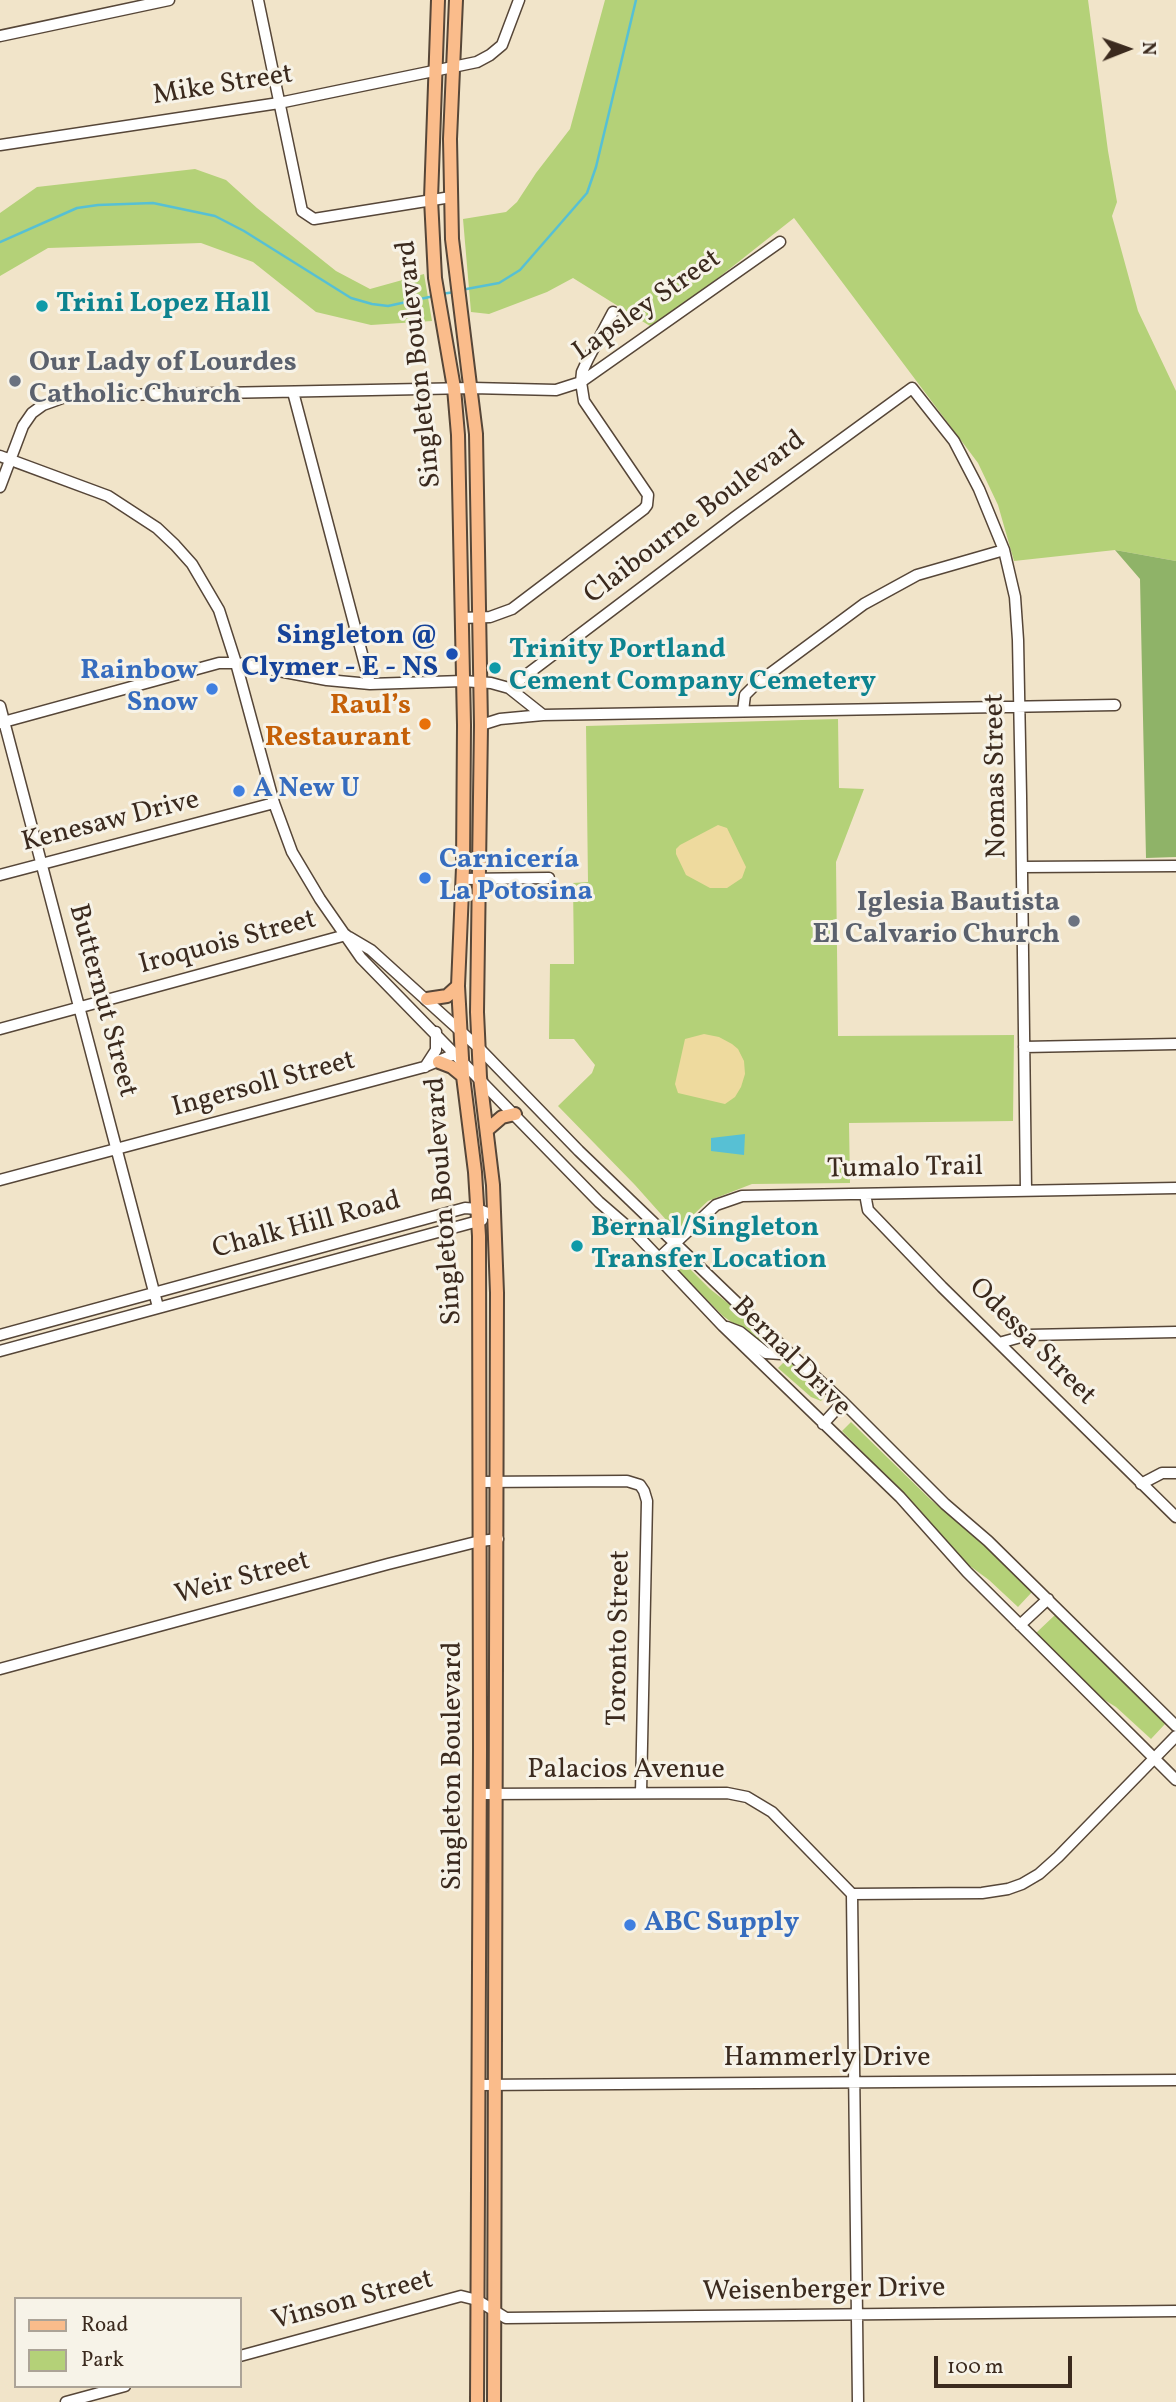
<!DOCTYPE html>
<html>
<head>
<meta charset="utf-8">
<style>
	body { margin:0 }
	#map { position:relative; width:1176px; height:2402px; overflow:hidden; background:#f1e4c9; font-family:Vollkorn,serif }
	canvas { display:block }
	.legend { position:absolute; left:14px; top:2297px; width:228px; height:91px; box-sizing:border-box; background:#f7f3e8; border:2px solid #aca397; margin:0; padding:9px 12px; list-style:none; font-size:21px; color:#3b2a1e }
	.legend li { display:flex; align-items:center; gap:14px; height:35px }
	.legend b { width:35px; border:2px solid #aca397 }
	.north { position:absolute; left:1092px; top:14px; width:70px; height:70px; -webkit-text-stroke:5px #f7f3e8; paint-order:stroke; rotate:89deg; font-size:19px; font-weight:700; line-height:28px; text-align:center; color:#3b2a1e }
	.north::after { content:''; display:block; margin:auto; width:24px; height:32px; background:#3b2a1e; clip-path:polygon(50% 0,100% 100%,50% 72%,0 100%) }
	.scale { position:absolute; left:934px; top:2356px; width:138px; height:32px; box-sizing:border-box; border:4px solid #3b2a1e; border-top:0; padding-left:9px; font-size:21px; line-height:24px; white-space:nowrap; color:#3b2a1e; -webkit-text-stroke:5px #f7f3e8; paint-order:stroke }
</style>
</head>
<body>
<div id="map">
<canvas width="1176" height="2402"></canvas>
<ul class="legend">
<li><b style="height:9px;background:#fabc8b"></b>Road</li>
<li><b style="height:19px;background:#b4d178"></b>Park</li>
</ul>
<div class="north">N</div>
<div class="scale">100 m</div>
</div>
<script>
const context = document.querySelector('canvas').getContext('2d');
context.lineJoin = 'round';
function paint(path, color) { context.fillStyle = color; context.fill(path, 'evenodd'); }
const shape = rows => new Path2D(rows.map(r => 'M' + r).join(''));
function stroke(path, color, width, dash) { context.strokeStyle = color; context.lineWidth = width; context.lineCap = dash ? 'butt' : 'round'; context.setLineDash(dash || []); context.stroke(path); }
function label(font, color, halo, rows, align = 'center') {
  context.font = font + ' Vollkorn,serif'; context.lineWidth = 6; context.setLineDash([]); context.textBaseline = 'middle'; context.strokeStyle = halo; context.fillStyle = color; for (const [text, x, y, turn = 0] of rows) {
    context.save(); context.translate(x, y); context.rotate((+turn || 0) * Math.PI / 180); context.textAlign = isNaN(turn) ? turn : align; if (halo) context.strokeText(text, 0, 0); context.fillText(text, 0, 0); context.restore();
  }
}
const green = shape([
	[605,0,1088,0,1108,151,1117,202,1112,216,1138,311,1176,391,1176,561,1115,550,1014,561,998,505,978,463,794,218,694,297,650,326,573,278,547,292,489,314,471,312,463,219,506,212,517,202,536,173,570,129],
	[195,169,226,180,257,208,336,271,370,289,424,274,432,321,371,325,316,312,253,262,201,243,48,248,0,276,0,213,37,187],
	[838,719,839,788,864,789,836,862,838,1036,1014,1035,1013,1121,849,1123,850,1183,752,1184,708,1201,676,1231,635,1185,558,1106,592,1073,595,1065,574,1039,549,1039,550,964,574,964,573,883,588,882,586,726],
	[681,1260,710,1289,743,1315,775,1346,770,1350,723,1316,677,1269,675,1264],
	[787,1359,825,1396,821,1401,811,1397,778,1368],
	[851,1422,931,1500,978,1539,1032,1592,1018,1607,989,1580,966,1563,918,1509,842,1431],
	[1055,1615,1161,1719,1165,1724,1151,1739,1116,1707,1103,1699,1036,1633]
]);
const forest = shape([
	[1115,550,1176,561,1176,857,1146,858,1140,579]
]);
const sand = shape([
	[718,825,727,828,746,867,742,878,727,888,710,888,686,875,676,854,676,849,680,845],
	[704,1034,719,1037,732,1044,738,1049,744,1061,745,1074,741,1087,735,1097,725,1104,678,1093,675,1084,685,1039]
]);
const water = shape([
	[745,1134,744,1155,711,1151,711,1138]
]);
const stream = shape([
	[0,242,77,208,98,205,153,203,215,216,244,231,351,298,372,304,388,306,434,296],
	[461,290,499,283,520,270,587,193,596,167,636,0],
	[441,294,455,292]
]);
const minor = shape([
	[258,0,302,211,314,219,451,197],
	[0,36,169,0],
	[0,145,279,103,477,62,490,55,502,45,519,0],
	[293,392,370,684],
	[0,456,108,496,157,528,175,545,192,564,219,610,236,663,274,803,292,852,320,899,361,958,599,1202,636,1234,723,1326,900,1497,967,1572,1176,1780],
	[0,487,23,426,32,413,43,405,68,396,472,388,556,390,581,382,780,242],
	[462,618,490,617,512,609,644,509,647,505,648,495,584,401,581,382,582,372,588,359,613,312],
	[509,688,735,517,912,388,954,441,979,489,1004,550,1015,597,1018,640,1021,796,1026,1190],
	[0,706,158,1307],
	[743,711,745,695,756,684,864,604,917,575,1004,550],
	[0,723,219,663,236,663,327,680,370,684,463,681,491,683,509,688,543,715,1115,705],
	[481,725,500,719,543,715],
	[1023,867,1176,866],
	[0,875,274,803],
	[462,879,549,878],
	[349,937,371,950,478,1047,579,1151,785,1349,843,1402,945,1504,988,1541,1176,1726],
	[0,1029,346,935],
	[1024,1047,1176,1044],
	[425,1067,436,1050,436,1032],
	[0,1180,424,1067,457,1053],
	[865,1194,868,1210,942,1287,1176,1517],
	[658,1259,716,1205,742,1196,1176,1188],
	[727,1327,740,1332,766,1353,781,1354,785,1349],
	[0,1335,465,1208,477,1209,495,1216],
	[999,1343,1028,1335,1176,1332],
	[0,1351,482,1220],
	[823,1424,843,1402],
	[479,1482,627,1481,640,1485,644,1491,647,1501,641,1793],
	[1141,1484,1162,1473,1176,1473],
	[1020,1625,1048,1599],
	[0,1669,388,1564,480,1541,498,1539],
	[480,1794,727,1793,747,1797,772,1812,852,1894,982,1893,1008,1889,1022,1884,1039,1874,1058,1857,1176,1736],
	[852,1894,858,2402],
	[478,2085,1176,2080],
	[240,2356,461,2296,477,2300,506,2318,1176,2311],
	[66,2402,125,2386]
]);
const major = shape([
	[438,0,431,199,435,278,454,388,458,435,464,725,463,867,458,986,463,1076,475,1172,479,1236,480,1749,477,2402],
	[456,0,450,139,452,239,476,434,481,725,477,1012,480,1077,493,1185,497,1293,494,2402],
	[427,999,447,996,458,986],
	[439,1062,452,1067,463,1076],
	[487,1130,502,1117,515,1114]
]);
const markers = [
	[42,306,7,"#0f9aa8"],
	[15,381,7,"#6b7280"],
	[452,654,7,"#1a4fb4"],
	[495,668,7,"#0f9aa8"],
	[212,689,7,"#3f7fe0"],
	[425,724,7,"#e8710a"],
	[239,791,7,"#3f7fe0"],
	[425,878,7,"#3f7fe0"],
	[1074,921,7,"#6b7280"],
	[577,1246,7,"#0f9aa8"],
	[630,1925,7,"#3f7fe0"]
];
const streetNames = [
	["Mike Street",223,87,-9],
	["Lapsley Street",648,307,-35],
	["Singleton Boulevard",421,364,-96],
	["Claibourne Boulevard",696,519,-37],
	["Nomas Street",998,776,-91],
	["Kenesaw Drive",111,823,-14],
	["Iroquois Street",228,944,-15],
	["Butternut Street",101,1001,75],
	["Ingersoll Street",264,1086,-15],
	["Tumalo Trail",905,1170,-1],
	["Singleton Boulevard",446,1201,-94],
	["Chalk Hill Road",307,1227,-15],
	["Odessa Street",1031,1343,45],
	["Bernal Drive",790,1358,45],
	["Weir Street",243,1580,-15],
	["Toronto Street",621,1638,-89],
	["Singleton Boulevard",455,1766,-90],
	["Palacios Avenue",626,1772],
	["Hammerly Drive",827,2060],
	["Weisenberger Drive",824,2292,-1],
	["Vinson Street",353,2302,-15]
];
const cultureNames = [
	["Trini Lopez Hall",56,306],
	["Trinity Portland",509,652],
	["Cement Company Cemetery",509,684],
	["Bernal/Singleton",591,1230],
	["Transfer Location",591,1262]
];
const worshipNames = [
	["Our Lady of Lourdes",29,365],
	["Catholic Church",29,397],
	["Iglesia Bautista",1060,905,"right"],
	["El Calvario Church",1060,937,"right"]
];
const transitNames = [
	["Singleton @",438,638],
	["Clymer - E - NS",438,670]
];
const shopNames = [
	["Rainbow",198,673,"right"],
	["Snow",198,705,"right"],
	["A New U",253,791],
	["Carnicería",439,862],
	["La Potosina",439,894],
	["ABC Supply",644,1925]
];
const foodNames = [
	["Raul’s",411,708],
	["Restaurant",411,740]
];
paint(green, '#b4d178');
paint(forest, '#8fb368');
paint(sand, '#eeda9e');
paint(water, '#57c0d4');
stroke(stream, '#57c0d4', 2.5);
stroke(minor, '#564638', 13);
stroke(major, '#564638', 16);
stroke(minor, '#fff', 10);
stroke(major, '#fabc8b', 12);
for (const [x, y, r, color] of markers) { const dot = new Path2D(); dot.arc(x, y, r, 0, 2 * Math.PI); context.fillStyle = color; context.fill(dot); stroke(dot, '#f7f3e8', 2.5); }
label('28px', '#3b2a1e', '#f7f3e8', streetNames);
label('bold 28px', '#0d838f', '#f7f3e8', cultureNames, 'left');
label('bold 28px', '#5b616d', '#f7f3e8', worshipNames, 'left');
label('bold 28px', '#164399', '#f7f3e8', transitNames, 'right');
label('bold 28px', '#366cbe', '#f7f3e8', shopNames, 'left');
label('bold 28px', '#c56008', '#f7f3e8', foodNames, 'right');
</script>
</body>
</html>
